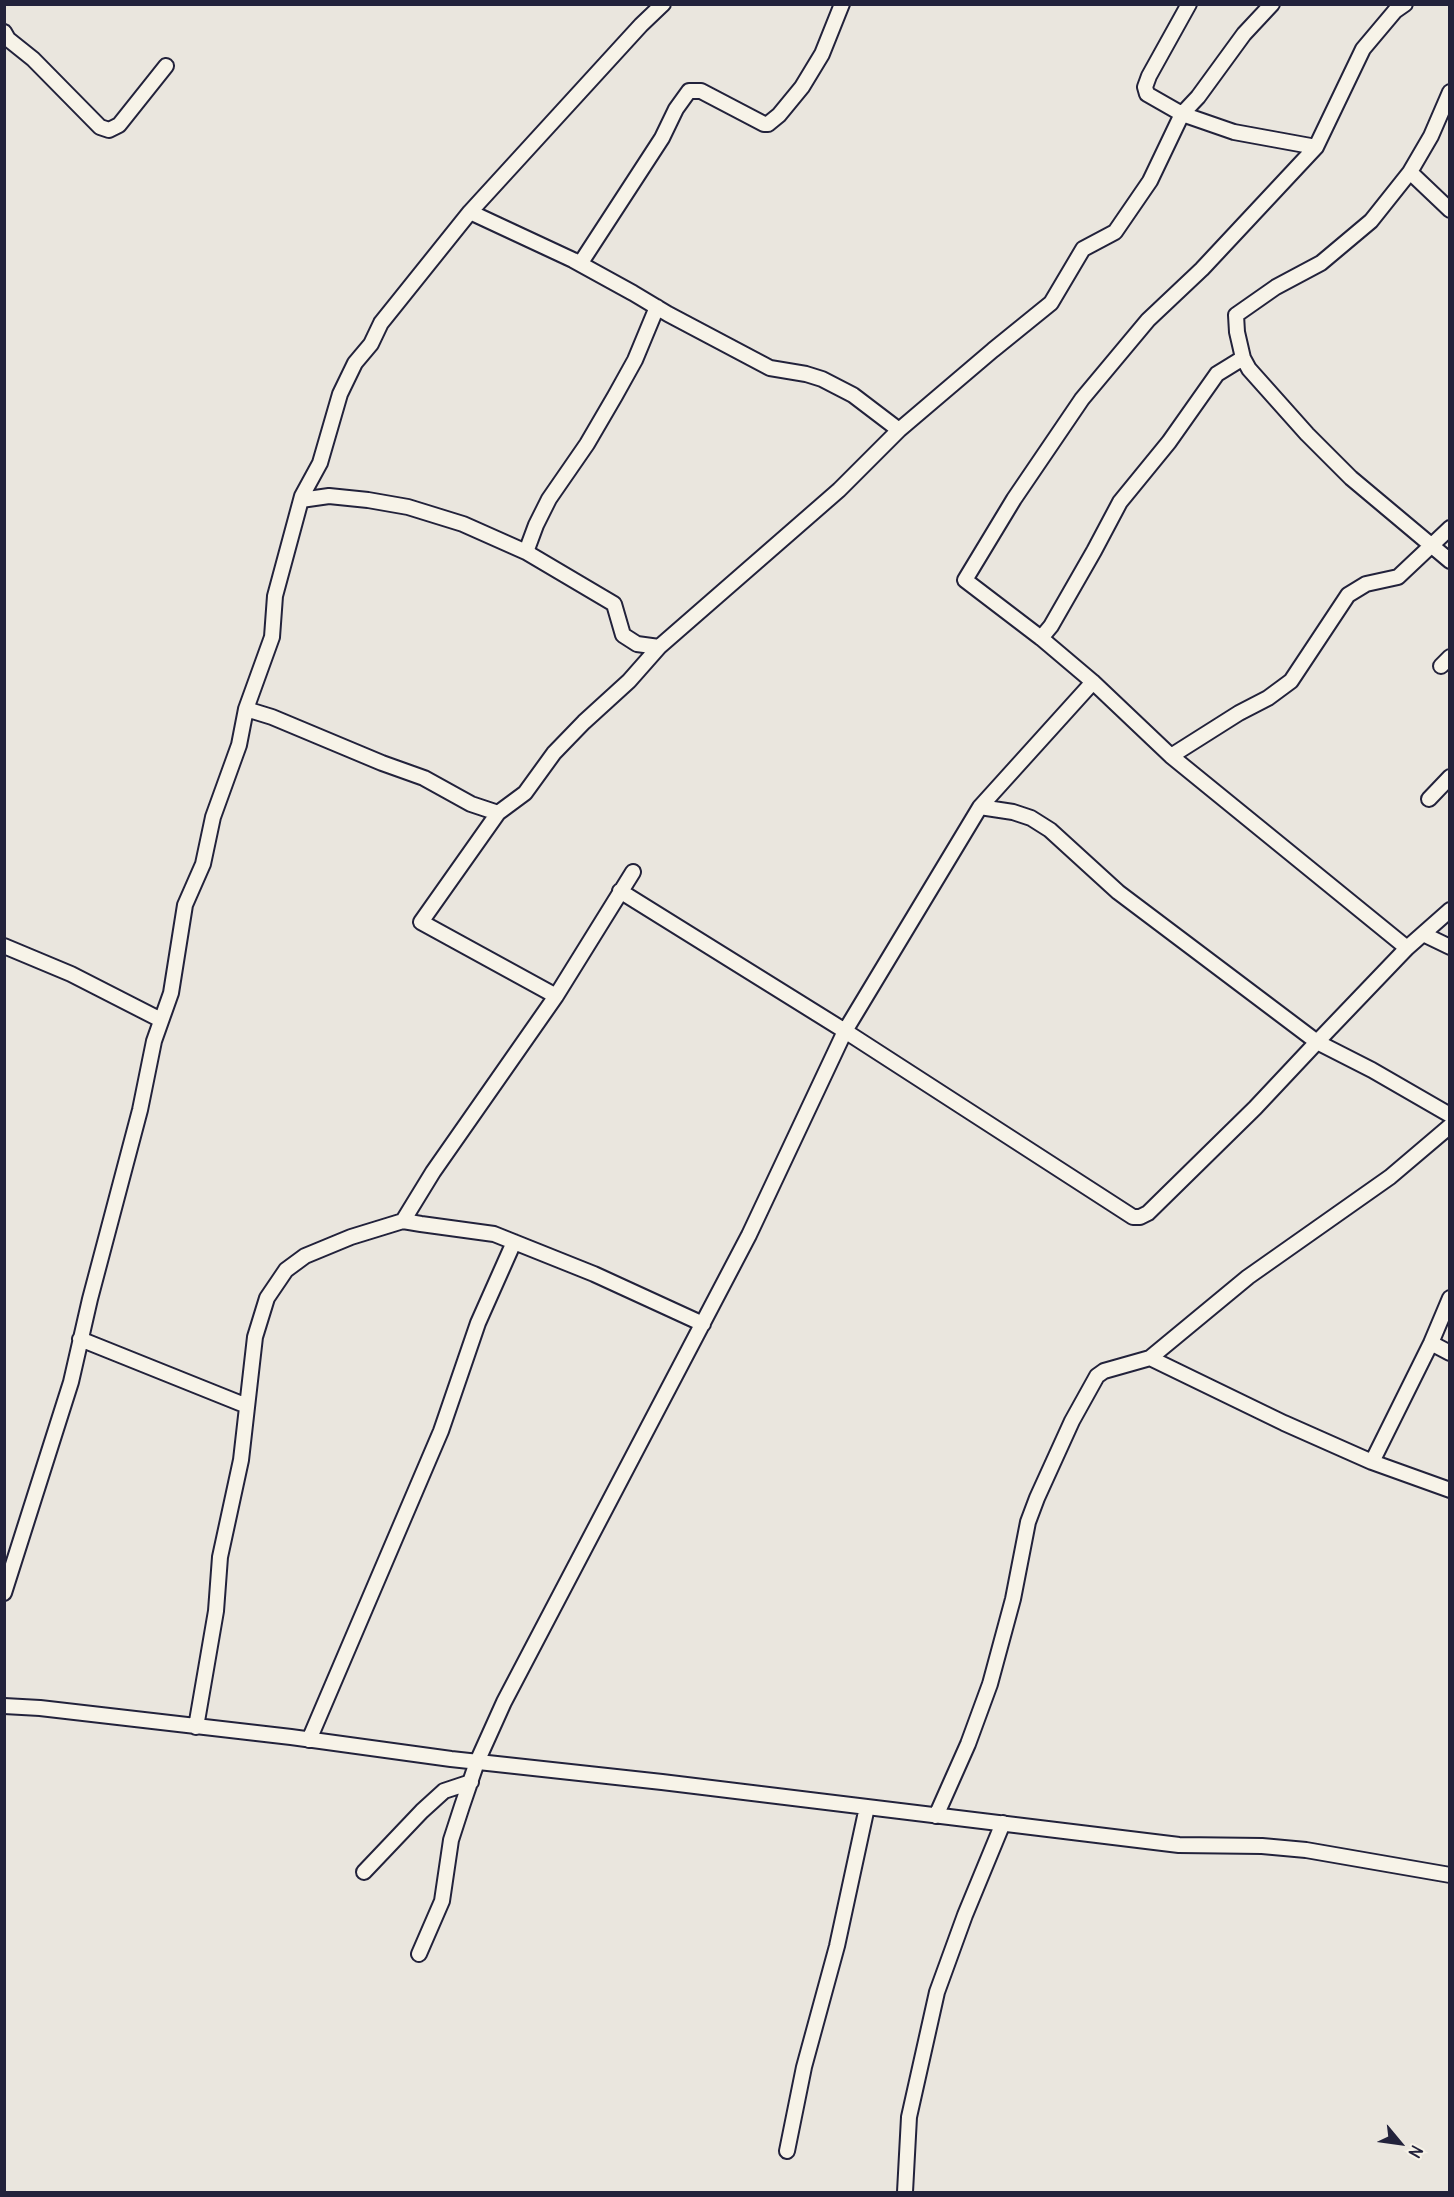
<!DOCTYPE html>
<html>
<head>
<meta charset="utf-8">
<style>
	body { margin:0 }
	#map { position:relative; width:1454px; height:2197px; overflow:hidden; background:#eae6de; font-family:Delius,sans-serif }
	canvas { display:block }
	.frame { position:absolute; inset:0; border:6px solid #22223b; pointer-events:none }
	.north { position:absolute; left:1370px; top:2113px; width:60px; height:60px; -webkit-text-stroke:4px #f7f3e8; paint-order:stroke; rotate:119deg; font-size:16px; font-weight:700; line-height:24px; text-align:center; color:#22223b }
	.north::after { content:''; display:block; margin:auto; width:21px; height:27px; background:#22223b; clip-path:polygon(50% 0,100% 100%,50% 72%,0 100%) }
</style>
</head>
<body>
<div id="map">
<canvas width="1454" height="2197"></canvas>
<div class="frame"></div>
<div class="north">N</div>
</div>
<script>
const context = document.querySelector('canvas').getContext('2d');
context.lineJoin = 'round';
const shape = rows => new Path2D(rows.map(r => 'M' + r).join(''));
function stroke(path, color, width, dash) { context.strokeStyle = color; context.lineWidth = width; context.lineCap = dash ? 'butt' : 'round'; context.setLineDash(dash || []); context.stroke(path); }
const minor = shape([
	[1189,4,1149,76,1145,87,1147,94,1182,114,1234,132,1316,147],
	[4,32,8,39,33,59,100,127,109,130,119,125,166,66],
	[1410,172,1450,210],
	[470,212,573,260,633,293,668,314,770,368,806,374,822,379,853,395,899,430],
	[580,264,662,138,676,109,689,91,701,91,764,124,768,124,779,115,802,87,822,54,842,4],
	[1243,358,1237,332,1236,315,1276,287,1321,263,1371,221,1410,172,1431,136,1450,92],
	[301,500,329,496,368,500,408,507,463,524,526,552,614,604,623,635,637,644,659,647],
	[526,552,536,525,549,499,587,444,615,396,635,360,657,307],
	[1041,638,1051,626,1094,551,1120,502,1169,442,1217,374,1243,358,1249,369,1307,434,1351,478,1450,561],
	[1441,666,1450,657],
	[1093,682,1041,638,965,580,1014,499,1082,399,1148,320,1202,269,1316,147,1363,49,1395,11,1405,4],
	[246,709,272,717,382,763,424,778,471,804,498,813,525,793,554,753,584,722,629,681,659,647,839,490,899,430,993,350,1051,303,1083,249,1115,232,1150,181,1182,114,1198,97,1244,34,1272,4],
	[1171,756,1239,713,1268,698,1291,681,1348,595,1366,584,1398,577,1450,528],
	[1429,799,1450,777],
	[498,813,421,922,556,996],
	[620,891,845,1031,980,807,1093,682,1171,756,1407,948],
	[1450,910,1407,948,1317,1042,1372,1070,1450,1115],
	[1423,934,1450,947],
	[4,946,71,974,161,1020],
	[403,1221,433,1172,556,996,633,872],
	[80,1339,247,1406],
	[1431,1343,1450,1353],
	[1150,1358,1284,1423,1372,1462,1450,1490],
	[1372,1462,1431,1343,1450,1298],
	[4,1593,71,1382,90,1299,140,1110,154,1041,171,993,185,905,203,864,213,817,239,745,246,709,272,637,275,596,302,496,320,463,340,394,355,363,371,344,381,323,470,212,641,25,663,4],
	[4,1706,40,1708,291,1737,451,1759,662,1782,1179,1845,1262,1846,1306,1850,1450,1875],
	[196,1727,216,1611,220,1557,241,1460,255,1337,267,1298,286,1270,305,1256,351,1237,403,1221,421,1224,494,1234,594,1274,703,1324],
	[309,1740,441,1431,478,1323,514,1242],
	[936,1816,968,1744,990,1684,1013,1599,1028,1522,1037,1498,1072,1421,1097,1376,1104,1371,1150,1358,1248,1277,1390,1177,1450,1126],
	[364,1872,422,1811,444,1791,471,1782],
	[419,1954,442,1901,451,1840,462,1806,477,1762,504,1702,749,1235,845,1031,1133,1217,1140,1217,1148,1213,1255,1108,1317,1042,1118,892,1050,830,1031,818,1013,812,980,807],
	[787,2151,804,2067,837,1946,867,1807],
	[905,2192,909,2117,937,1992,965,1915,1003,1823]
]);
stroke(minor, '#22223b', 18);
stroke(minor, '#f7f3e8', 14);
</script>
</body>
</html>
